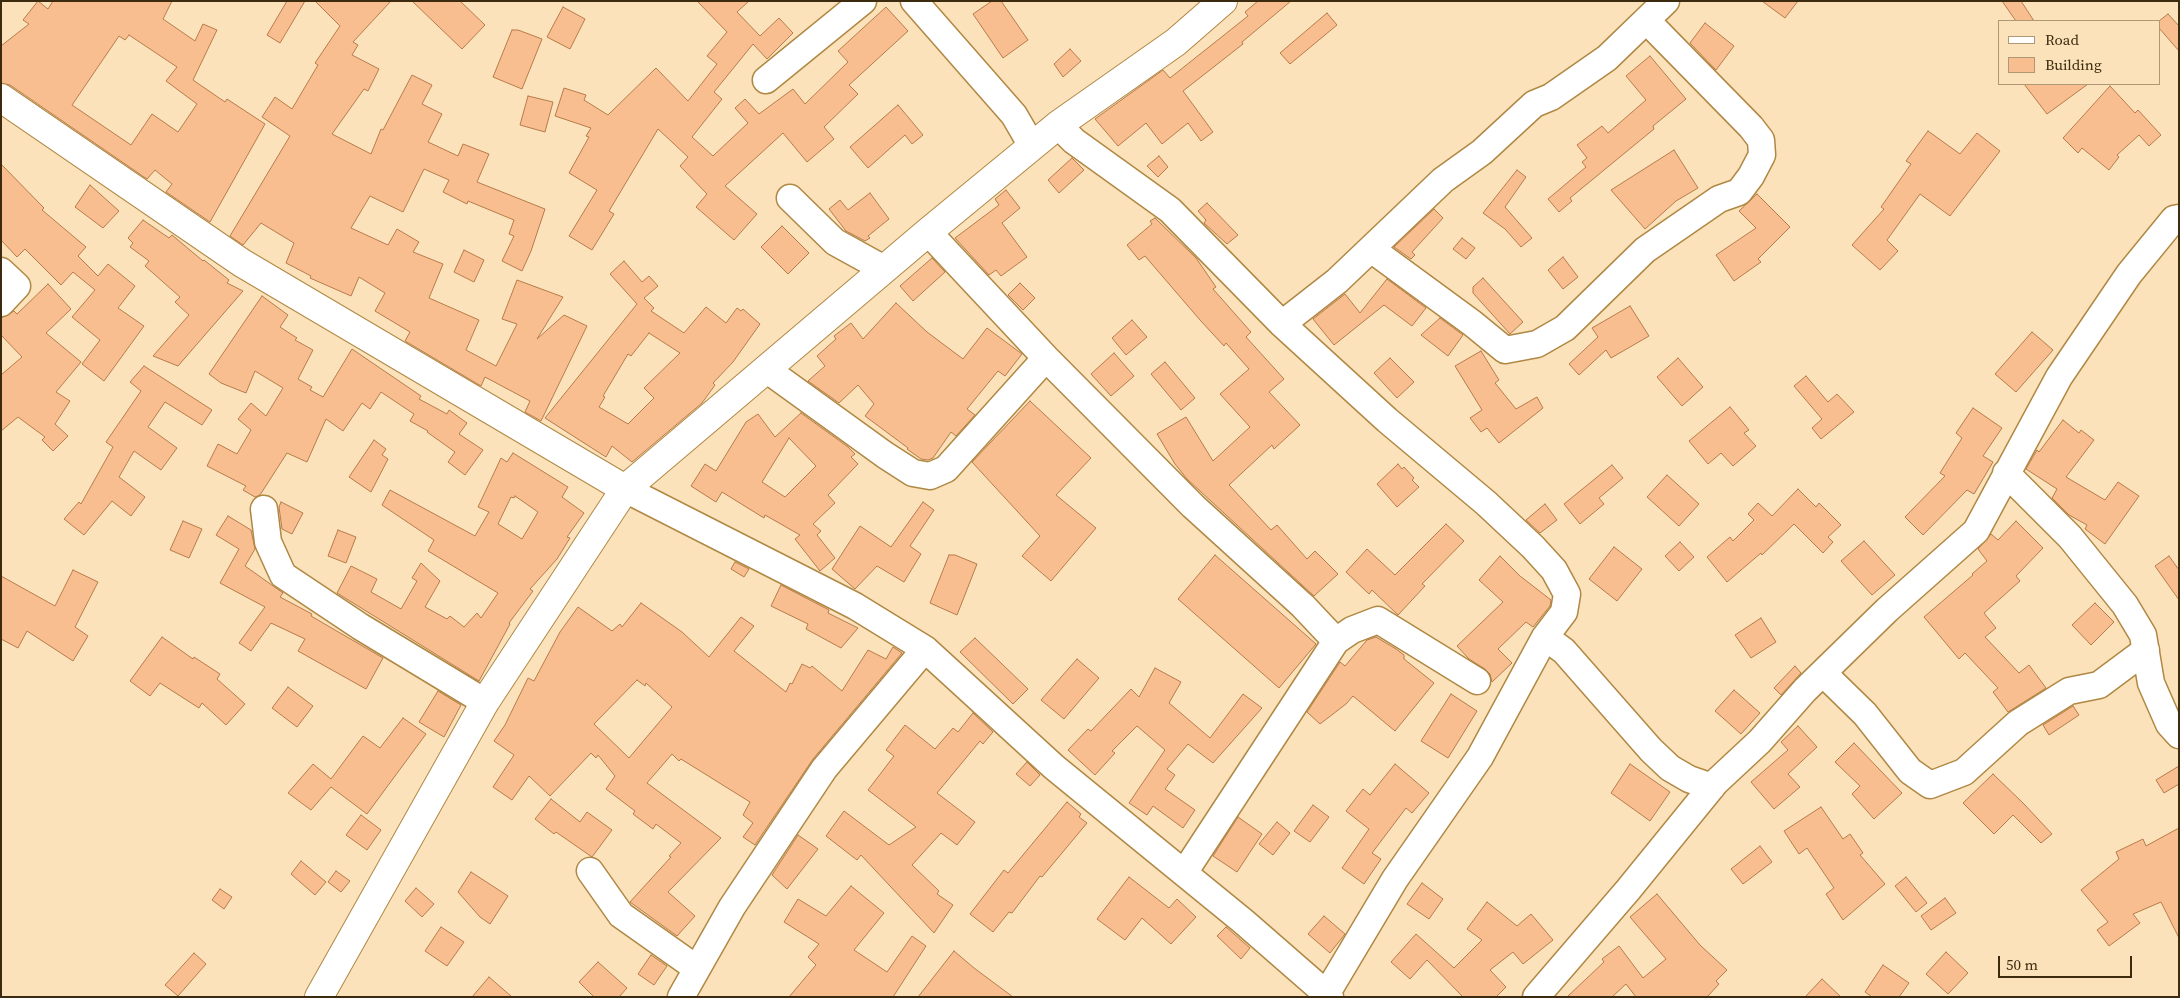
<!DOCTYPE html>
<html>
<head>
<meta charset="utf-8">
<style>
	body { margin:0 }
	#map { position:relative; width:2180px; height:998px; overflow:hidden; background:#fbe2ba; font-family:"Source Serif 4",serif }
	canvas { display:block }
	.frame { position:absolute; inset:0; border:2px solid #3c2b0e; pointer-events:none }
	.legend { position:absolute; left:1998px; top:20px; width:162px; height:65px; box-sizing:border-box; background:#fbe2ba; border:1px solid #af9975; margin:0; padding:6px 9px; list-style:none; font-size:15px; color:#3c2b0e }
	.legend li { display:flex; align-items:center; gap:10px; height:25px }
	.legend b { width:25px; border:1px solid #af9975 }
	.scale { position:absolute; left:1998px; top:956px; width:134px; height:22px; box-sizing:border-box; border:2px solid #3c2b0e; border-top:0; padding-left:6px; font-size:15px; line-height:18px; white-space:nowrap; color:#3c2b0e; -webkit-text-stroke:4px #fbe2ba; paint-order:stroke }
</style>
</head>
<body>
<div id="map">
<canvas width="2180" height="998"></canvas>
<div class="frame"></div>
<ul class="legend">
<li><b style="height:6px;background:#fff"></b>Road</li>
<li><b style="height:14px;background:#f9be90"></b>Building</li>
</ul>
<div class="scale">50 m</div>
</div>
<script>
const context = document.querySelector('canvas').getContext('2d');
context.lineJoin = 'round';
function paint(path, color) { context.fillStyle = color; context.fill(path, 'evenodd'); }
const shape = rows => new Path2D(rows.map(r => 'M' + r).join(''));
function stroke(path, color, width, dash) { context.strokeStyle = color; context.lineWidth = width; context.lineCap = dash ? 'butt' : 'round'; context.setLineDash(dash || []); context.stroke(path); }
const building = shape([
	[38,1,48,9,53,1,172,1,163,19,195,41,203,24,217,30,193,80,225,102,227,99,265,124,210,222,166,192,172,184,155,170,147,179,10,85,1,83,1,46,29,24,23,20,38,1],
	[129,35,177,67,166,81,197,104,178,132,152,114,131,145,72,105,119,36,125,40,129,35],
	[287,1,305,1,280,43,267,35,287,1],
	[315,1,391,1,353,42,358,45,352,55,379,69,368,91,364,89,332,134,371,154,381,129,383,130,412,75,432,85,422,104,442,114,428,142,458,156,463,144,489,154,477,182,545,209,531,251,522,271,502,261,514,236,509,234,514,220,468,201,467,204,443,192,449,180,424,169,403,212,370,196,351,228,388,245,397,229,419,242,413,252,443,264,429,298,479,320,466,350,496,366,517,324,502,319,517,280,563,297,537,339,564,315,587,326,541,421,525,412,530,401,485,377,481,386,405,341,410,332,375,311,385,293,359,277,351,296,310,278,311,276,286,263,294,243,261,223,243,245,230,236,290,136,262,117,275,97,292,109,318,65,315,63,340,26,315,1],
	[412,1,460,1,485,25,462,49,412,1],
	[697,1,749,1,737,12,760,36,779,18,793,33,767,59,753,44,714,92,722,99,692,137,713,156,748,123,735,108,745,99,759,114,793,89,805,104,848,62,838,51,886,7,908,31,849,85,858,94,824,127,834,139,807,162,783,133,725,186,757,214,734,240,696,207,707,194,680,166,688,157,658,129,609,211,614,214,592,250,569,236,597,190,569,173,589,137,586,136,591,128,555,116,564,88,586,95,584,100,608,115,656,68,688,101,717,64,707,56,727,32,697,1],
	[992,1,1001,1,1028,40,1003,58,973,14,992,1],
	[1258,1,1291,1,1242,42,1243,44,1183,91,1213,132,1201,141,1188,123,1162,144,1146,123,1118,146,1095,119,1163,70,1170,78,1248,16,1245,12,1258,1],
	[1762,1,1798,1,1785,18,1762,1],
	[2002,1,2021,1,2034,21,2016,21,2002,1],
	[563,7,585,19,570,49,547,37,563,7],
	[1327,13,1337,25,1290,64,1280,53,1327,13],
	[2168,14,2179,26,2179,51,2159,28,2159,21,2168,14],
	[1705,23,1734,46,1716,70,1690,43,1705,23],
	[512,30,518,30,542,39,522,89,493,77,512,30],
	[1070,49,1081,61,1063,77,1054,64,1070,49],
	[1650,56,1686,99,1653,126,1654,129,1570,198,1572,201,1559,212,1548,199,1586,167,1582,162,1587,158,1577,145,1602,126,1608,133,1646,100,1626,76,1650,56],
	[2024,84,2088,84,2047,114,2024,84],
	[2110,86,2135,113,2138,110,2161,135,2149,146,2139,135,2117,155,2119,157,2109,170,2082,148,2078,153,2063,138,2110,86],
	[528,96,553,102,545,132,520,125,528,96],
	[898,105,923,135,912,144,905,135,868,168,850,147,898,105],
	[1928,131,1960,154,1977,133,2000,151,1950,216,1920,194,1887,240,1898,251,1880,270,1852,245,1884,209,1881,207,1911,164,1906,161,1928,131],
	[1674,150,1698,188,1676,201,1645,229,1611,190,1674,150],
	[1159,156,1168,167,1158,177,1147,166,1159,156],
	[1072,158,1084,170,1059,193,1048,180,1072,158],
	[1,164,44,208,42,210,86,247,78,256,98,276,108,264,135,286,118,308,144,326,104,381,82,364,100,340,72,317,95,290,73,272,61,285,25,249,17,257,1,240,1,164],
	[1517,170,1526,177,1505,207,1532,238,1521,247,1505,229,1483,213,1517,170],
	[90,185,119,211,103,228,75,207,90,185],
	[1006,190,1020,208,1002,223,1027,257,1001,276,996,270,989,275,955,238,999,205,995,199,1006,190],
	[870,193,889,219,868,236,870,238,865,241,846,231,829,209,840,200,848,210,870,193],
	[1757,194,1790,227,1758,259,1761,262,1734,281,1716,255,1756,228,1739,211,1757,194],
	[1207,203,1238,235,1227,244,1204,223,1206,220,1198,211,1207,203],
	[1434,209,1443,218,1412,252,1415,255,1411,259,1394,247,1434,209],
	[1155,218,1196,258,1216,287,1213,289,1251,332,1246,337,1284,379,1269,392,1300,425,1274,449,1272,445,1229,485,1271,530,1277,525,1307,559,1315,551,1338,574,1314,596,1187,479,1175,464,1157,434,1186,417,1213,461,1250,427,1220,394,1249,369,1226,343,1224,346,1200,320,1145,256,1139,260,1127,245,1152,224,1150,221,1155,218],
	[143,220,169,238,172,235,203,261,204,260,229,280,227,283,243,291,178,366,153,356,189,315,175,302,180,297,145,266,149,261,130,247,133,243,128,238,143,220],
	[782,226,809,253,788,274,761,247,782,226],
	[1462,238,1475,248,1466,259,1453,249,1462,238],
	[464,250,484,260,474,282,454,272,464,250],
	[1563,257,1578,277,1563,289,1548,270,1563,257],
	[932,258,945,272,913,301,900,286,932,258],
	[624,261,642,282,649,276,658,286,644,298,654,308,651,311,684,333,706,307,726,323,737,308,741,311,743,309,760,324,733,362,713,383,715,385,702,403,632,462,612,446,606,457,545,418,637,304,610,274,624,261],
	[649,333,680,353,644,388,654,398,628,424,599,407,605,397,603,396,628,354,631,356,649,333],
	[1483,278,1523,322,1510,334,1473,293,1473,287,1483,278],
	[1387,279,1426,308,1412,326,1384,305,1334,345,1313,319,1345,294,1360,313,1387,279],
	[1020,283,1035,298,1023,310,1008,295,1020,283],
	[48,284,71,309,46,333,81,362,56,392,70,401,55,424,68,436,53,451,42,440,45,437,18,417,1,431,1,375,22,357,1,335,1,318,14,311,17,314,48,284],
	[262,296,288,315,280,327,297,338,295,340,313,350,298,379,312,387,310,390,323,397,352,349,421,396,419,399,447,414,449,410,467,423,459,434,483,450,465,475,448,462,455,452,427,432,428,431,410,421,414,414,381,392,370,409,362,403,343,431,326,419,307,462,287,453,260,495,255,497,243,490,246,486,207,466,218,444,237,454,251,430,238,419,251,403,266,416,283,388,255,371,246,393,221,383,209,374,262,296],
	[896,303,927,332,963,359,987,328,1022,354,1005,376,998,371,967,409,975,415,956,436,951,432,933,458,928,460,921,459,907,449,908,448,865,416,874,404,858,385,839,403,808,381,825,366,817,356,836,339,834,336,851,323,863,339,896,303],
	[1630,306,1649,336,1611,358,1606,350,1579,375,1569,364,1598,337,1592,328,1630,306],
	[1440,318,1463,335,1448,356,1421,335,1440,318],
	[1132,320,1147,337,1126,355,1112,338,1132,320],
	[2032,332,2053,350,2016,392,1995,374,2032,332],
	[1481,351,1499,380,1495,383,1516,409,1537,397,1543,408,1499,443,1487,428,1481,432,1470,418,1482,410,1455,366,1481,351],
	[1114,353,1134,376,1111,396,1091,374,1114,353],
	[1390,358,1414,382,1397,398,1374,373,1390,358],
	[1678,358,1703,387,1682,406,1657,377,1678,358],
	[1165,362,1195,398,1181,410,1151,374,1165,362],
	[144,366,212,410,202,425,165,402,148,427,177,448,161,470,134,451,119,477,145,497,131,516,112,501,84,535,64,519,79,502,81,504,113,447,106,442,141,391,130,382,144,366],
	[1806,376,1828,402,1837,394,1854,412,1821,439,1812,428,1822,419,1794,386,1806,376],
	[1030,401,1091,458,1056,495,1096,528,1051,581,1022,556,1040,536,972,462,1030,401],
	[1730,407,1749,430,1744,433,1756,446,1733,466,1721,453,1708,464,1689,441,1730,407],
	[1973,408,2002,428,1983,456,1993,462,1974,494,1967,490,1923,535,1905,517,1945,476,1940,473,1962,438,1956,433,1973,408],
	[801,413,848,447,855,454,851,457,858,464,828,495,835,503,813,524,821,531,817,535,835,558,820,571,795,539,800,535,765,515,764,518,722,492,716,502,691,486,705,464,716,471,746,422,758,414,775,437,801,413],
	[789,438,816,466,785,497,762,482,789,438],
	[2063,420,2079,433,2081,430,2094,440,2066,477,2105,500,2118,482,2139,496,2105,544,2085,529,2087,525,2069,515,2052,498,2057,489,2026,469,2037,450,2039,452,2063,420],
	[374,440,386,449,382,455,388,459,371,492,349,477,374,440],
	[513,453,568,487,562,497,584,513,567,537,570,538,557,559,530,589,533,591,509,623,510,624,479,681,337,593,351,566,377,579,371,592,401,609,417,581,412,578,421,563,440,581,425,607,447,619,450,616,464,627,477,613,481,618,498,593,428,551,434,540,382,505,390,490,475,536,489,512,478,507,501,458,507,462,513,453],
	[515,496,538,512,522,539,498,524,511,497,514,498,515,496],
	[1398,464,1402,469,1404,467,1414,478,1412,480,1419,487,1397,507,1377,484,1398,464],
	[1612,465,1623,478,1599,498,1604,504,1580,524,1564,504,1612,465],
	[1667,475,1699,504,1679,526,1647,497,1667,475],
	[1798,489,1816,507,1819,503,1841,525,1828,537,1833,542,1823,553,1794,524,1762,555,1761,553,1727,582,1707,557,1730,537,1733,541,1754,520,1748,514,1758,503,1772,516,1798,489],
	[281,502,303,513,292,534,282,529,279,507,281,502],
	[923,502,934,510,910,546,921,554,904,582,877,566,855,589,832,569,860,526,891,547,923,502],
	[1545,504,1557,520,1540,533,1526,520,1545,504],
	[228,516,251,530,255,549,245,566,283,593,280,597,312,614,311,616,383,658,366,689,298,651,305,639,271,623,251,651,239,643,265,607,220,583,239,549,216,535,228,516],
	[183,521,202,529,189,558,170,550,183,521],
	[2016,521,2043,548,2016,576,2020,581,1984,613,1996,628,1985,637,2019,673,2029,665,2046,688,2008,712,1993,692,1998,688,1965,653,1959,659,1924,617,1973,575,1972,574,1987,561,1978,549,1991,534,1998,540,2016,521],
	[1446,524,1464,541,1422,584,1425,586,1398,615,1372,590,1369,594,1346,572,1367,549,1395,575,1446,524],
	[338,530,356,537,346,563,328,556,338,530],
	[1864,541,1895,575,1872,595,1841,561,1864,541],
	[1680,542,1694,557,1679,571,1665,556,1680,542],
	[1614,547,1642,569,1617,601,1589,579,1614,547],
	[949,555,955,555,977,564,957,615,930,603,949,555],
	[1215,555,1316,644,1279,688,1178,599,1215,555],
	[1500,556,1520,576,1551,600,1550,606,1533,627,1526,622,1498,649,1512,663,1492,682,1490,674,1485,669,1469,659,1457,646,1503,602,1479,580,1500,556],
	[2169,556,2179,570,2179,600,2155,566,2169,556],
	[735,562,749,569,744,577,731,569,735,562],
	[73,570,98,582,75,627,88,636,73,661,27,631,18,648,1,639,1,576,55,606,73,570],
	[781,585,829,610,828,613,858,628,841,648,806,629,808,624,771,606,781,585],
	[641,603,682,632,709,657,741,617,754,626,734,651,786,692,790,683,792,684,802,664,810,668,812,666,842,691,868,650,886,659,893,647,902,653,813,759,755,845,743,837,753,823,743,815,750,802,681,759,679,761,672,754,647,783,721,838,668,892,695,916,677,936,630,902,671,857,669,856,681,843,656,824,653,829,633,814,635,811,606,789,615,776,598,755,596,758,591,753,550,796,529,776,512,800,493,787,514,755,494,741,505,725,528,678,534,681,560,632,578,607,612,631,620,624,622,627,641,603],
	[637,680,645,686,646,683,672,707,629,758,594,724,637,680],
	[2095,603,2114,622,2091,645,2072,625,2095,603],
	[1761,618,1776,642,1751,658,1735,635,1761,618],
	[162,637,193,659,194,657,220,674,217,679,245,704,226,725,202,703,199,708,160,683,150,696,130,681,162,637],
	[1376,637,1396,649,1404,655,1404,659,1434,683,1395,731,1353,696,1346,704,1320,724,1307,712,1340,662,1345,666,1367,640,1376,637],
	[975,638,1028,689,1013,704,960,652,975,638],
	[1077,659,1099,678,1064,719,1041,700,1077,659],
	[1795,666,1801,673,1781,695,1774,688,1795,666],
	[1155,668,1181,682,1169,703,1210,738,1243,694,1262,708,1213,763,1188,744,1167,769,1175,775,1165,789,1195,810,1183,828,1153,806,1147,815,1129,803,1165,750,1137,726,1112,751,1115,753,1095,775,1068,750,1088,729,1091,731,1131,689,1139,697,1155,668],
	[288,687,313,706,297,727,272,708,288,687],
	[1734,690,1760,713,1741,734,1715,711,1734,690],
	[438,691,461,705,444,737,419,722,438,691],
	[1451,694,1477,711,1448,758,1421,741,1451,694],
	[2073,706,2079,715,2049,735,2043,725,2073,706],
	[973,713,993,732,983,744,980,741,937,793,975,822,957,845,941,833,912,865,939,891,937,894,953,905,934,933,861,855,857,860,826,836,844,811,889,845,916,827,868,790,894,756,886,750,905,725,935,749,953,728,958,732,973,713],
	[403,718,426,734,367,814,331,787,311,810,288,793,313,764,331,779,363,736,380,748,403,718],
	[1798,726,1817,747,1788,774,1800,787,1774,809,1751,782,1788,750,1781,742,1798,726],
	[1854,743,1902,793,1874,819,1852,794,1860,786,1835,762,1854,743],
	[1027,762,1040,775,1030,786,1016,774,1027,762],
	[1395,764,1429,793,1412,813,1406,808,1372,853,1381,859,1364,884,1342,868,1369,829,1346,811,1363,789,1370,795,1395,764],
	[1630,764,1670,792,1650,821,1611,793,1630,764],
	[2179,766,2179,784,2164,793,2156,780,2179,766],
	[1993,774,2024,804,2052,834,2041,843,2013,815,1994,834,1963,803,1993,774],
	[551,799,580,822,587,812,612,830,592,857,556,832,554,834,535,819,551,799],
	[1067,802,1081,814,1079,817,1087,823,1042,877,1040,876,1012,913,1009,912,993,932,970,914,1004,870,1008,873,1067,802],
	[1313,805,1329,817,1310,842,1294,831,1313,805],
	[1821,807,1843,839,1850,834,1863,853,1860,855,1885,884,1843,920,1826,894,1834,888,1807,848,1799,854,1784,831,1821,807],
	[361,815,381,830,367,850,346,835,361,815],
	[1238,817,1262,834,1237,872,1213,856,1238,817],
	[1277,822,1290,833,1273,855,1259,844,1277,822],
	[2179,828,2179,938,2161,902,2133,914,2140,923,2109,946,2097,930,2108,922,2081,890,2119,859,2116,852,2143,839,2146,846,2179,828],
	[798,835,818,849,787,889,772,875,798,835],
	[1760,846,1772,862,1743,884,1731,869,1760,846],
	[301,861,326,882,315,895,291,874,301,861],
	[336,871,350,881,341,892,328,882,336,871],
	[471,872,508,896,490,924,480,917,458,892,471,872],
	[1129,877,1169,908,1177,899,1196,917,1171,944,1142,918,1125,940,1097,919,1129,877],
	[1906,877,1927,903,1916,912,1895,886,1906,877],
	[1422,883,1443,899,1429,919,1407,904,1422,883],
	[851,886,884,913,854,950,887,972,912,936,926,946,893,997,789,997,816,965,808,957,819,944,784,922,798,899,826,916,851,886],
	[416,888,434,904,422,917,405,901,416,888],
	[220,889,232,897,224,909,212,900,220,889],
	[1657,894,1700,945,1727,970,1716,981,1719,984,1707,997,1636,997,1626,984,1612,997,1567,997,1604,962,1602,959,1619,946,1643,978,1666,959,1630,917,1657,894],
	[1945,898,1956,913,1931,930,1921,916,1945,898],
	[1487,902,1517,926,1531,914,1553,940,1523,964,1513,952,1490,970,1506,987,1496,997,1463,997,1427,960,1410,979,1391,962,1416,934,1454,968,1482,940,1467,929,1487,902],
	[1324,916,1345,934,1330,953,1308,934,1324,916],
	[441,927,464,942,447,966,425,951,441,927],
	[1226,927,1250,948,1241,959,1217,936,1226,927],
	[954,951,974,968,1013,997,918,997,954,951],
	[1946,952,1968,973,1948,994,1926,974,1946,952],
	[194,953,206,964,178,996,165,985,194,953],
	[651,955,667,966,654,985,638,974,651,955],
	[598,962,627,988,619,997,594,997,579,982,598,962],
	[1883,965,1909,983,1899,997,1872,997,1865,992,1883,965],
	[489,977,512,997,472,997,489,977],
	[1822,979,1841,997,1805,997,1822,979]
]);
const minor = shape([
	[914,1,1014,115,1032,146],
	[766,80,863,1],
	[1058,125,1074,141,1170,210,1282,324,1387,420,1486,503,1533,547,1554,570,1567,594,1564,612,1545,637,1480,757,1395,879,1327,993],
	[790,198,835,242,884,269],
	[928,232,1046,358,1193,506,1303,606,1336,641,1184,873],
	[1371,249,1472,323,1505,350,1537,344,1565,328,1645,250,1719,199,1739,192,1751,176,1762,155,1761,140,1751,127,1647,21],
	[1,271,17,286,1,303],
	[1282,324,1337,281,1443,180,1482,152,1534,104,1551,97,1607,58,1666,1],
	[766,369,885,455,913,473,930,476,946,469,1046,358],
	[2006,473,2070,537,2125,605,2143,635,2151,683,2169,724,2179,735],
	[625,489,855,606,925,649,1054,767,1244,922,1330,997],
	[264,509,268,542,283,575,361,627,485,702],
	[1545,637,1564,651,1651,750,1670,768,1689,779,1712,787],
	[1336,641,1352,630,1378,620,1477,681],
	[1823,673,1865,714,1910,771,1930,785,1964,772,2018,723,2069,691,2099,685,2146,650],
	[590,871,621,915,696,968],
	[681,997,732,907,824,769,925,649],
	[1536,997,1628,890,1715,783,1760,741,1805,690,1887,610,1976,531,2059,377,2129,274,2174,219,2179,218]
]);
const major = shape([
	[1,98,242,263,625,489],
	[319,997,485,702,625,489,928,232,1058,125,1176,42,1223,1]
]);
paint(building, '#f9be90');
stroke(building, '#b77b4a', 1);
stroke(minor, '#b08844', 29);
stroke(major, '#b08844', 30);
stroke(minor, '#fff', 26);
stroke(major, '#fff', 28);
</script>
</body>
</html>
